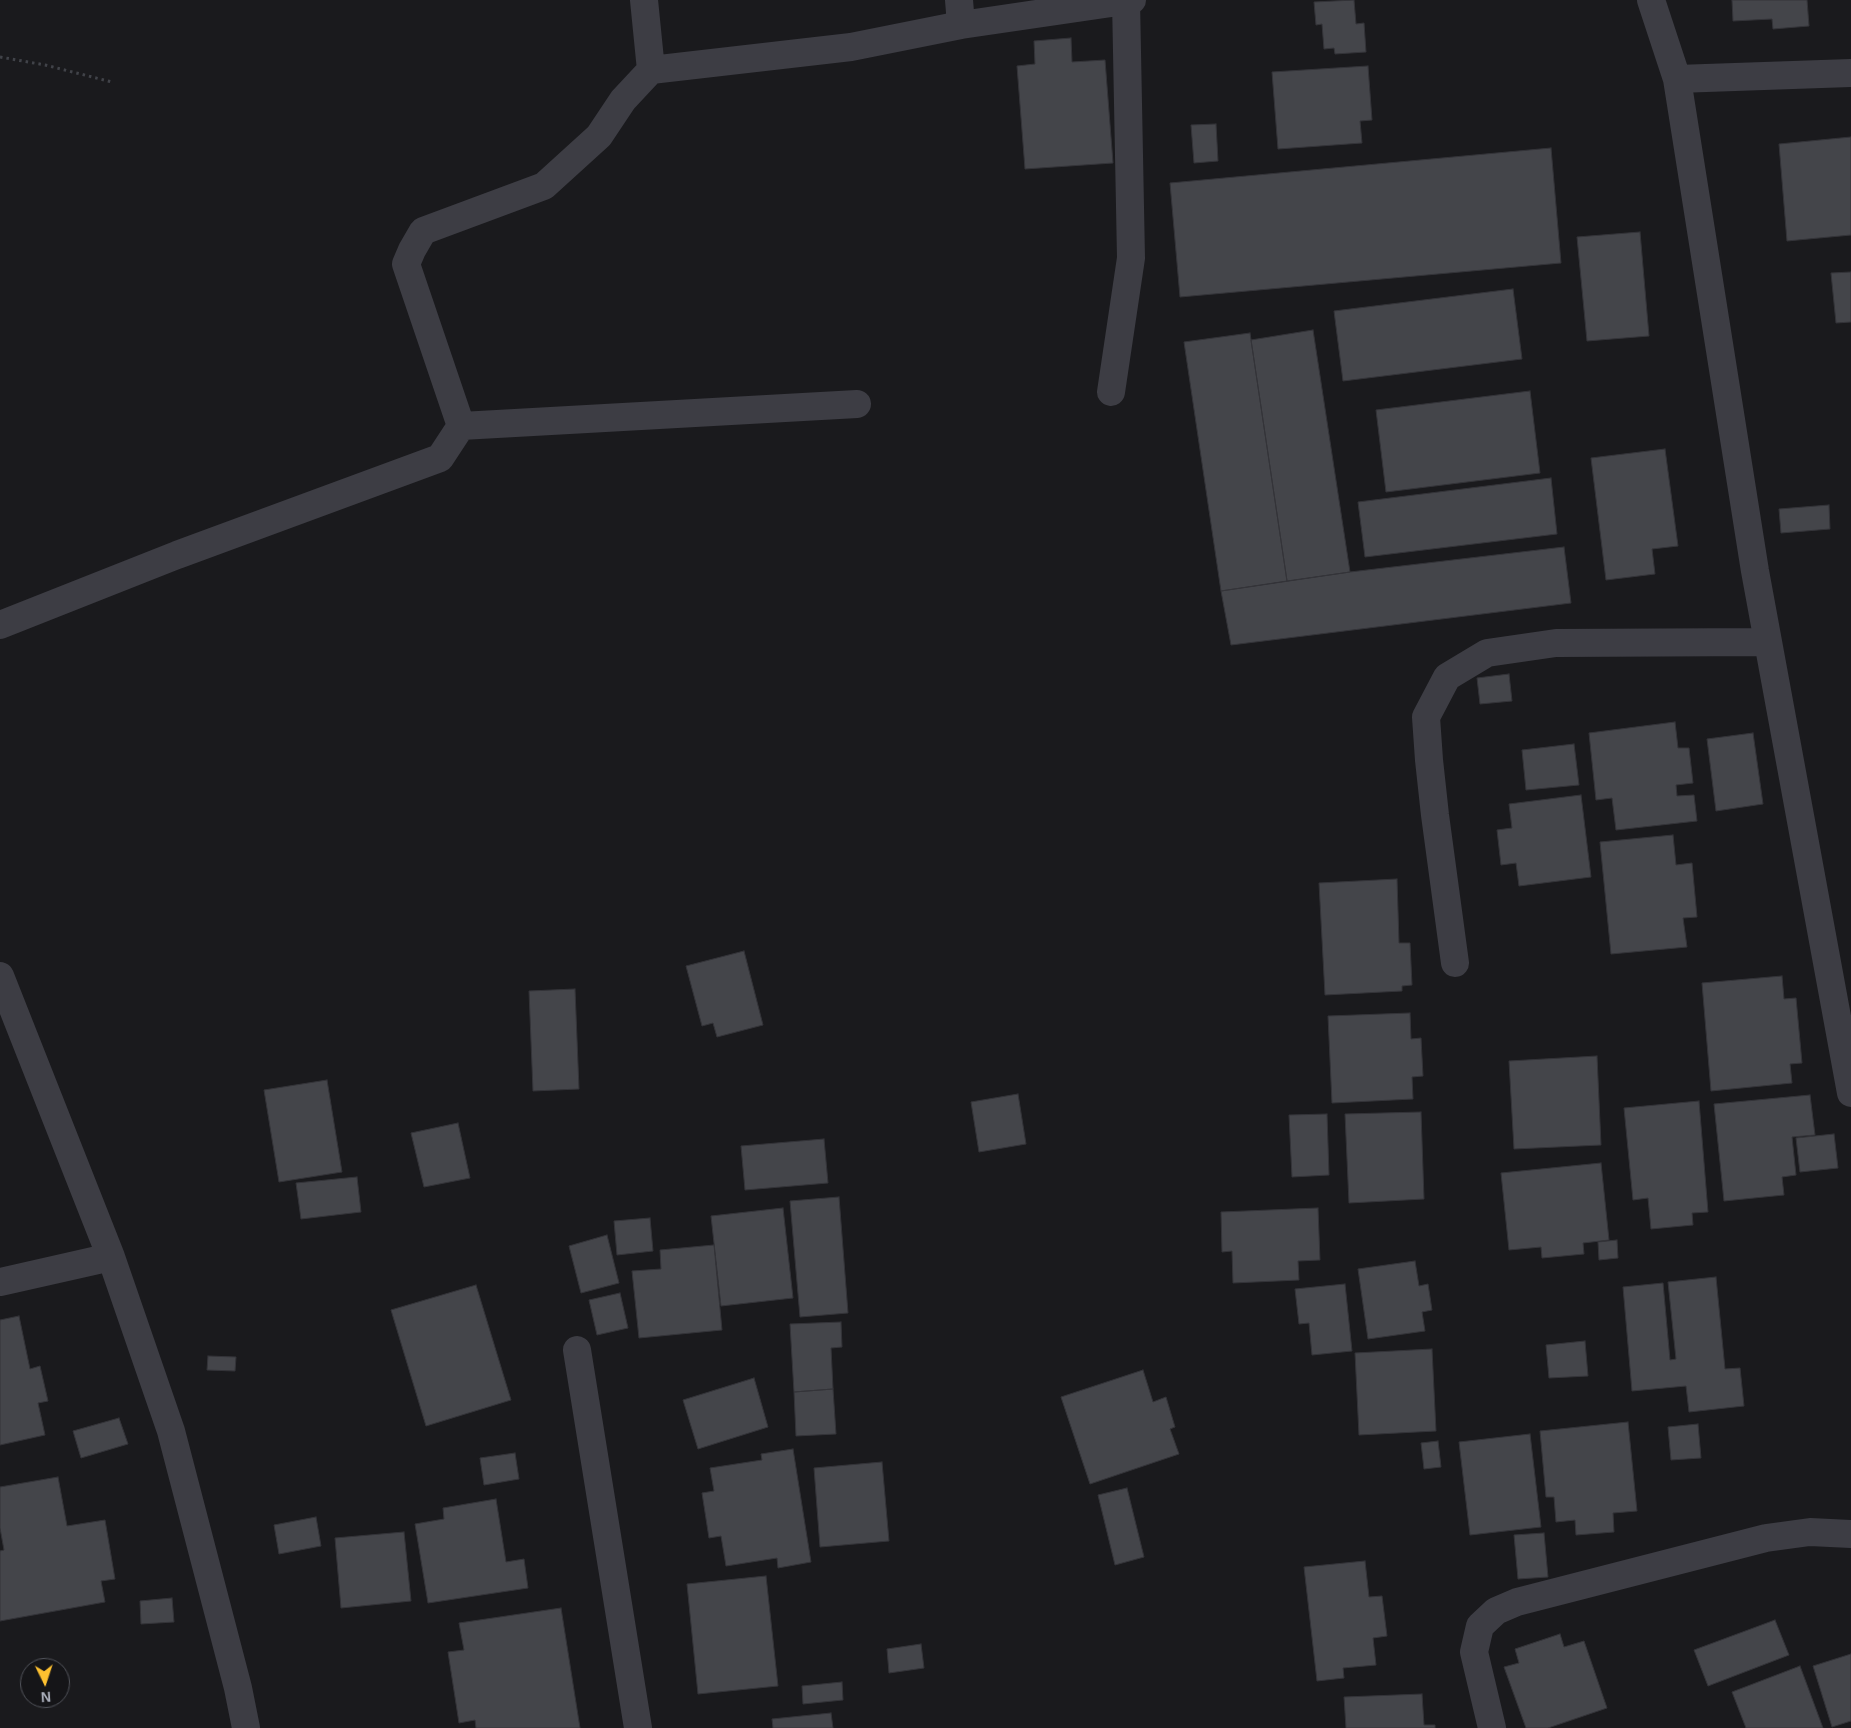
<!DOCTYPE html>
<html>
<head>
<meta charset="utf-8">
<style>
	body { margin:0 }
	#map { position:relative; width:1851px; height:1728px; overflow:hidden; background:#1a1a1d; font-family:Helvetica,sans-serif }
	canvas { display:block }
	.north { position:absolute; left:20px; top:1658px; width:50px; height:50px; box-sizing:border-box; background:#151518; border:1px solid #51535a; border-radius:50%; rotate:176deg; font-size:14px; font-weight:700; line-height:20px; text-align:center; color:#acb0bd }
	.north::after { content:''; display:block; margin:auto; width:18px; height:22px; background:#fec130; clip-path:polygon(50% 0,100% 100%,50% 72%,0 100%) }
</style>
</head>
<body>
<div id="map">
<canvas width="1851" height="1728"></canvas>
<div class="north">N</div>
</div>
<script>
const context = document.querySelector('canvas').getContext('2d');
context.lineJoin = 'round';
function paint(path, color) { context.fillStyle = color; context.fill(path, 'evenodd'); }
const shape = rows => new Path2D(rows.map(r => 'M' + r).join(''));
function stroke(path, color, width, dash) { context.strokeStyle = color; context.lineWidth = width; context.lineCap = dash ? 'butt' : 'round'; context.setLineDash(dash || []); context.stroke(path); }
const building = shape([
	[1354,0,1356,24,1364,23,1366,52,1335,54,1334,48,1324,49,1322,24,1316,25,1314,2,1354,0],
	[1732,0,1807,0,1809,26,1773,29,1772,19,1733,21,1732,0],
	[1071,38,1072,62,1105,60,1113,163,1025,169,1017,66,1035,64,1034,41,1071,38],
	[1368,66,1372,120,1360,121,1362,143,1278,149,1272,72,1368,66],
	[1216,124,1218,161,1194,163,1191,125,1216,124],
	[1851,137,1851,235,1787,241,1779,144,1851,137],
	[1551,148,1561,263,1180,297,1170,183,1551,148],
	[1640,232,1649,336,1587,341,1577,237,1640,232],
	[1851,272,1851,322,1836,323,1831,273,1851,272],
	[1513,289,1522,359,1343,381,1334,311,1513,289],
	[1313,330,1350,572,1287,581,1251,340,1313,330],
	[1250,333,1287,581,1221,591,1184,342,1250,333],
	[1530,391,1540,473,1386,492,1376,410,1530,391],
	[1665,449,1678,546,1652,549,1655,574,1606,580,1591,458,1665,449],
	[1551,478,1557,534,1365,557,1358,502,1551,478],
	[1829,505,1830,529,1781,533,1779,509,1829,505],
	[1564,547,1571,603,1231,645,1221,591,1350,572,1564,547],
	[1509,674,1512,701,1480,704,1477,678,1509,674],
	[1675,722,1678,748,1689,748,1693,783,1676,785,1677,796,1694,795,1697,821,1616,830,1612,798,1596,800,1589,733,1675,722],
	[1753,733,1763,804,1716,811,1707,739,1753,733],
	[1574,744,1579,785,1526,790,1522,750,1574,744],
	[1581,795,1591,877,1519,886,1516,863,1501,865,1497,830,1512,828,1509,804,1581,795],
	[1673,835,1676,865,1692,863,1697,917,1683,918,1687,947,1611,954,1600,842,1673,835],
	[1397,879,1399,943,1410,943,1412,985,1402,986,1402,991,1325,995,1319,883,1397,879],
	[744,951,763,1025,717,1037,713,1023,702,1026,686,966,744,951],
	[1782,976,1784,999,1796,998,1802,1063,1790,1064,1792,1083,1711,1091,1702,983,1782,976],
	[575,989,579,1089,533,1091,529,991,575,989],
	[1410,1013,1411,1039,1421,1038,1423,1076,1412,1077,1413,1099,1332,1103,1328,1016,1410,1013],
	[1597,1056,1601,1145,1514,1149,1509,1061,1597,1056],
	[327,1080,342,1172,279,1182,264,1090,327,1080],
	[1018,1094,1026,1144,979,1152,971,1102,1018,1094],
	[1810,1095,1815,1135,1792,1137,1796,1175,1782,1177,1784,1195,1724,1201,1714,1104,1810,1095],
	[1699,1101,1708,1212,1692,1213,1693,1225,1651,1229,1648,1198,1633,1200,1624,1108,1699,1101],
	[1421,1112,1424,1199,1349,1203,1345,1114,1421,1112],
	[1327,1114,1329,1175,1292,1177,1289,1115,1327,1114],
	[458,1123,470,1178,424,1187,411,1133,458,1123],
	[1834,1134,1838,1168,1800,1172,1796,1138,1834,1134],
	[824,1139,828,1183,745,1190,741,1146,824,1139],
	[1601,1163,1609,1240,1583,1243,1584,1254,1542,1258,1541,1247,1509,1250,1501,1173,1601,1163],
	[357,1177,361,1212,301,1219,296,1183,357,1177],
	[839,1197,848,1313,800,1317,790,1201,839,1197],
	[783,1208,793,1298,721,1306,711,1216,783,1208],
	[1318,1208,1320,1260,1298,1261,1299,1280,1233,1283,1232,1251,1222,1252,1221,1212,1318,1208],
	[650,1218,653,1251,617,1255,614,1221,650,1218],
	[607,1235,619,1283,581,1293,569,1246,607,1235],
	[1617,1240,1618,1258,1599,1260,1598,1242,1617,1240],
	[714,1245,722,1330,639,1338,632,1271,661,1269,660,1250,714,1245],
	[1415,1261,1419,1286,1428,1284,1432,1310,1422,1312,1425,1331,1368,1339,1358,1269,1415,1261],
	[1716,1277,1725,1369,1740,1368,1744,1406,1689,1412,1686,1386,1632,1391,1623,1287,1663,1283,1670,1360,1676,1359,1668,1282,1716,1277],
	[1345,1284,1352,1351,1312,1355,1309,1323,1299,1324,1295,1289,1345,1284],
	[476,1285,511,1400,426,1426,391,1310,476,1285],
	[620,1293,628,1328,597,1335,589,1300,620,1293],
	[19,1316,30,1369,40,1366,48,1401,38,1403,45,1435,0,1445,0,1320,19,1316],
	[841,1322,842,1347,831,1348,833,1389,794,1392,790,1324,841,1322],
	[1585,1341,1588,1376,1549,1378,1546,1345,1585,1341],
	[1432,1349,1436,1431,1359,1435,1355,1353,1432,1349],
	[208,1356,236,1357,235,1371,207,1370,208,1356],
	[1143,1370,1153,1402,1166,1397,1175,1427,1170,1429,1179,1454,1090,1484,1061,1397,1143,1370],
	[754,1378,768,1427,698,1449,683,1400,754,1378],
	[833,1389,836,1434,796,1436,794,1392,833,1389],
	[119,1418,128,1444,81,1458,73,1431,119,1418],
	[1628,1422,1637,1511,1613,1513,1614,1532,1576,1535,1575,1520,1556,1522,1554,1497,1546,1497,1540,1431,1628,1422],
	[1698,1424,1701,1458,1671,1460,1668,1427,1698,1424],
	[1530,1434,1541,1527,1470,1535,1459,1442,1530,1434],
	[1438,1441,1441,1467,1424,1469,1421,1443,1438,1441],
	[793,1449,811,1562,778,1568,777,1558,726,1566,721,1536,709,1538,702,1493,714,1491,710,1468,762,1460,761,1454,793,1449],
	[515,1453,519,1479,484,1485,480,1458,515,1453],
	[882,1462,889,1541,820,1547,814,1468,882,1462],
	[58,1477,67,1526,105,1520,115,1579,101,1581,105,1602,0,1621,0,1551,4,1550,0,1528,0,1487,58,1477],
	[1127,1488,1144,1557,1115,1565,1098,1495,1127,1488],
	[496,1499,506,1562,524,1559,528,1588,428,1603,415,1524,444,1519,443,1508,496,1499],
	[316,1517,321,1546,279,1554,274,1525,316,1517],
	[404,1532,411,1601,341,1608,335,1538,404,1532],
	[1544,1533,1548,1577,1518,1579,1514,1535,1544,1533],
	[1365,1561,1369,1597,1382,1596,1387,1636,1373,1638,1376,1665,1343,1668,1344,1678,1317,1681,1304,1567,1365,1561],
	[766,1576,778,1686,698,1694,687,1584,766,1576],
	[172,1598,174,1622,141,1624,140,1601,172,1598],
	[561,1608,580,1728,476,1728,475,1720,459,1723,448,1652,464,1650,459,1623,561,1608],
	[1775,1620,1789,1655,1708,1686,1694,1650,1775,1620],
	[1560,1634,1564,1647,1584,1641,1607,1708,1548,1728,1526,1728,1504,1667,1519,1663,1515,1649,1560,1634],
	[921,1644,924,1668,889,1673,887,1649,921,1644],
	[1851,1654,1851,1721,1832,1727,1813,1666,1851,1654],
	[1800,1666,1823,1728,1746,1728,1732,1692,1800,1666],
	[842,1682,843,1700,803,1704,802,1686,842,1682],
	[1422,1694,1424,1725,1435,1725,1435,1728,1346,1728,1344,1697,1422,1694],
	[831,1713,833,1728,773,1728,772,1719,831,1713]
]);
const path = shape([
	[0,57,45,65,112,82]
]);
const minor = shape([
	[644,0,651,70,851,47,961,25,1132,0],
	[959,0,961,25],
	[1651,0,1677,79,1755,571,1851,1093],
	[1677,79,1851,73],
	[1111,392,1131,258,1126,0],
	[461,426,857,404],
	[0,625,177,555,440,458,461,426,406,264,412,250,423,231,544,186,599,136,623,100,651,70],
	[1455,963,1435,815,1429,760,1426,717,1447,677,1487,653,1556,643,1768,642],
	[0,976,111,1257,171,1431,238,1688,246,1728],
	[0,1282,111,1257],
	[577,1350,638,1728],
	[1492,1728,1474,1652,1480,1626,1496,1611,1517,1602,1766,1538,1810,1532,1851,1534]
]);
paint(building, '#44454a');
stroke(building, '#343439', 1);
stroke(path, '#414349', 3, [2.5, 4]);
stroke(minor, '#3d3d44', 28);
</script>
</body>
</html>
